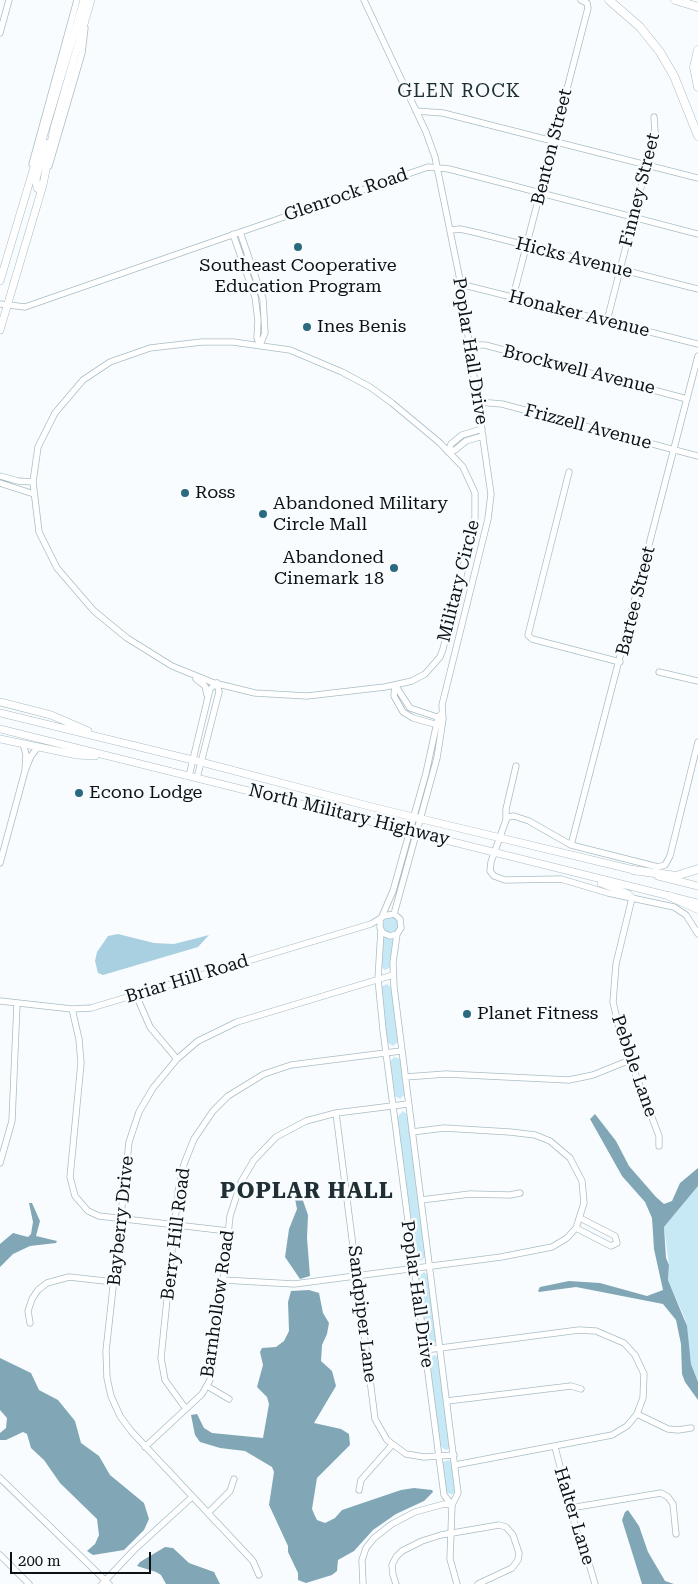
<!DOCTYPE html>
<html>
<head>
<meta charset="utf-8">
<style>
	body { margin:0 }
	#map { position:relative; width:698px; height:1584px; overflow:hidden; background:#f8fcfe; font-family:"Roboto Serif",serif }
	canvas { display:block }
	.scale { position:absolute; left:10px; top:1552px; width:141px; height:22px; box-sizing:border-box; border:2px solid #0b1215; border-top:0; padding-left:6px; font-size:15px; line-height:18px; white-space:nowrap; color:#0b1215; -webkit-text-stroke:4px #f8fcfe; paint-order:stroke }
</style>
</head>
<body>
<div id="map">
<canvas width="698" height="1584"></canvas>
<div class="scale">200 m</div>
</div>
<script>
const context = document.querySelector('canvas').getContext('2d');
context.lineJoin = 'round';
function paint(path, color) { context.fillStyle = color; context.fill(path, 'evenodd'); }
const shape = rows => new Path2D(rows.map(r => 'M' + r).join(''));
function stroke(path, color, width, dash) { context.strokeStyle = color; context.lineWidth = width; context.lineCap = dash ? 'butt' : 'round'; context.setLineDash(dash || []); context.stroke(path); }
function label(font, color, halo, rows, align = 'center') {
  context.font = font + ' "Roboto Serif",serif'; context.lineWidth = 5; context.setLineDash([]); context.textBaseline = 'middle'; context.strokeStyle = halo; context.fillStyle = color; for (const [text, x, y, turn = 0] of rows) {
    context.save(); context.translate(x, y); context.rotate((+turn || 0) * Math.PI / 180); context.textAlign = isNaN(turn) ? turn : align; if (halo) context.strokeText(text, 0, 0); context.fillText(text, 0, 0); context.restore();
  }
}
const green = shape([
	'383 925a8 8 0 1 1 16 0a8 8 0 1 1-16 0Z',
	[383,937,392,937,393,940,391,967,385,970,381,967],
	[387,984,392,988,398,1042,393,1046,388,1043,381,989,382,986],
	[394,1057,401,1059,405,1094,400,1099,395,1096,390,1062],
	[403,1111,408,1115,426,1256,421,1261,415,1258,397,1117],
	[698,1186,698,1382,691,1364,685,1319,668,1280,669,1265,664,1227],
	[424,1272,428,1275,436,1341,432,1344,426,1341,418,1277],
	[434,1355,439,1357,451,1448,446,1450,441,1447,428,1360],
	[448,1460,451,1461,456,1491,452,1495,446,1492,442,1466,443,1462]
]);
const forest = shape([
	[118,934,154,943,174,944,209,935,198,947,103,975,98,973,95,961,97,952,108,936]
]);
const water = shape([
	[595,1114,616,1141,629,1166,656,1197,664,1204,672,1201,680,1183,698,1168,698,1186,664,1227,666,1258,669,1265,668,1280,687,1326,691,1364,698,1382,698,1400,685,1382,682,1374,681,1344,676,1320,663,1304,576,1287,539,1292,538,1291,540,1287,569,1281,600,1283,647,1296,663,1290,654,1249,652,1218,645,1202,622,1176,590,1119],
	[293,1189,300,1192,308,1215,307,1238,310,1276,300,1279,285,1257,289,1229,297,1209],
	[29,1203,32,1203,40,1221,36,1236,57,1241,56,1243,30,1246,13,1254,0,1267,0,1244,13,1233,28,1237,31,1234,33,1222],
	[309,1290,319,1293,323,1313,329,1323,327,1334,322,1345,321,1361,332,1371,336,1386,314,1423,341,1429,349,1434,350,1445,317,1478,312,1509,315,1516,317,1520,325,1523,335,1518,342,1510,401,1490,414,1488,432,1490,433,1492,424,1501,396,1514,373,1530,354,1551,338,1560,337,1571,332,1575,306,1583,298,1580,298,1573,288,1552,288,1546,269,1505,274,1472,272,1467,245,1451,220,1448,200,1442,195,1435,191,1415,197,1414,204,1428,212,1433,263,1438,269,1404,267,1397,257,1387,263,1365,260,1352,262,1348,276,1347,284,1341,289,1331,288,1302,291,1291],
	[0,1358,31,1373,39,1390,58,1400,75,1421,81,1443,99,1456,110,1475,144,1503,149,1519,144,1530,124,1550,93,1555,87,1551,95,1544,99,1535,97,1519,60,1483,44,1460,31,1448,27,1434,23,1432,6,1440,0,1440,0,1433,6,1428,7,1418,0,1410],
	[628,1510,639,1526,648,1552,665,1581,674,1584,642,1584,622,1520,625,1512],
	[165,1547,173,1548,189,1563,214,1572,220,1584,166,1584,161,1575,156,1572,137,1566,140,1562]
]);
const minor = shape([
	[364,0,426,132,435,157,460,280,491,494,488,519,442,705,443,719,437,758,394,914],
	[0,33,9,0],
	[416,111,443,113,698,178],
	[32,164,77,0],
	[49,166,82,53,85,28],
	[451,230,460,229,478,233,698,289],
	[240,232,263,299,265,333,260,345],
	[233,234,255,297,258,320,257,338,260,345],
	[460,284,698,344],
	[513,297,588,8,587,3,581,0],
	[0,304,25,307,428,167,449,169,698,234],
	[607,321,655,132,654,117],
	[202,342,233,342,290,350,342,372,370,387,392,403,440,443,463,467,475,493,475,518,443,649,440,657,425,674,412,681,385,687,307,696,255,693,214,683,172,666,127,638,94,611,57,568,39,532,33,482,38,447,55,413,83,380,110,362,150,348,202,342],
	[470,345,485,345,687,399],
	[478,402,502,404,698,456],
	[448,452,451,444,462,435,482,429],
	[448,452,455,450,466,441,483,436],
	[569,472,528,635,532,639,620,662],
	[0,476,18,481,33,482],
	[0,483,34,494],
	[659,672,698,681],
	[196,679,205,686,207,695],
	[395,685,394,696,403,712,413,718,438,725],
	[395,685,410,708,440,718],
	[698,742,670,856,665,865,658,867,571,845,529,821,514,816,508,817,506,820,491,862,490,871,494,876,505,880,561,879,608,893,674,907,686,915,698,934],
	[23,744,26,754,25,771,31,756,38,747],
	[189,776,210,689,217,683,219,692,197,778],
	[506,820,506,809,516,766],
	[571,845,698,356],
	[0,863,25,771],
	[632,898,616,964,613,1002,621,1036,659,1136,659,1146],
	[384,916,394,914,400,919,401,928,397,934,390,936,383,933,380,928,380,921,393,891,426,773,438,718,441,714],
	[381,930,378,979,383,1030,444,1495,452,1505],
	[397,934,393,963,394,987,458,1493,452,1505,450,1559,457,1584],
	[136,995,150,1027,177,1059],
	[0,1001,72,1009,91,1008,371,924,381,918],
	[72,1009,79,1039,81,1063,70,1177,75,1196,88,1211,99,1216,228,1231],
	[405,1077,446,1074,569,1080,593,1075,630,1060],
	[336,1113,375,1419,387,1440,406,1454,424,1457,454,1455],
	[0,1163,12,1121,17,1003],
	[421,1200,470,1194,510,1195,520,1193],
	[576,1228,611,1246,617,1243,615,1236,580,1218],
	[223,1280,294,1284,501,1257,552,1247,567,1238,576,1228,584,1203,582,1181,570,1158,550,1141,535,1135,510,1132,444,1128,412,1132],
	[30,1323,28,1311,32,1299,38,1290,47,1283,69,1277,114,1282],
	[425,1350,579,1330,596,1331,624,1343,635,1355,644,1374,643,1398,637,1414,627,1426,612,1435,455,1465],
	[207,1386,229,1399],
	[447,1401,571,1386,581,1389],
	[186,1409,165,1380,161,1358,178,1192,184,1164,194,1139,213,1111,228,1096,264,1074,291,1065,401,1051],
	[637,1414,668,1429,678,1430,691,1428],
	[145,1447,202,1394,210,1380,216,1346,230,1216,241,1182,254,1160,276,1137,306,1121,336,1113,408,1104],
	[555,1447,577,1533,586,1553,595,1584],
	[0,1478,109,1584],
	[359,1490,361,1480,392,1445],
	[570,1508,661,1493,668,1497,673,1504,676,1534],
	[208,1513,230,1491,234,1479],
	[0,1555,29,1584],
	[259,1575,253,1561,131,1431,120,1416,111,1396,107,1378,106,1351,129,1142,139,1112,153,1088,177,1059,198,1041,237,1022,393,975],
	[102,1584,134,1550,192,1497],
	[363,1584,362,1560,366,1548,374,1538,392,1524,415,1512,444,1504,452,1505],
	[396,1584,393,1575,392,1565,396,1557,402,1551,422,1541,441,1535,499,1525,506,1527,513,1535,519,1553,518,1560,512,1568,478,1584]
]);
const major = shape([
	[41,191,37,188,36,179,46,143],
	[0,281,84,0],
	[0,330,43,185,54,128,91,0],
	[0,702,51,715,88,731],
	[0,713,201,762,376,808,638,871],
	[0,729,698,903],
	[0,739,77,755,95,756],
	[658,876,698,886],
	[601,883,628,894,632,898]
]);
const highway = shape([
	[609,0,640,27,660,52,674,76,698,136],
	[675,0,698,7],
	[698,50,694,67,698,87],
	[633,870,676,876,698,869],
	[669,896,698,909]
]);
const markers = [
	[298,247,5,"#2a697f"],
	[307,327,5,"#2a697f"],
	[185,493,5,"#2a697f"],
	[263,514,5,"#2a697f"],
	[394,568,5,"#2a697f"],
	[79,793,5,"#2a697f"],
	[467,1014,5,"#2a697f"]
];
const streetNames = [
	["Benton Street",552,147,-76],
	["Finney Street",640,190,-76],
	["Glenrock Road",346,195,-19],
	["Hicks Avenue",574,258,14],
	["Honaker Avenue",579,314,14],
	["Poplar Hall Drive",470,351,81],
	["Brockwell Avenue",579,370,14],
	["Frizzell Avenue",588,427,15],
	["Military Circle",459,581,-76],
	["Bartee Street",636,601,-76],
	["North Military Highway",349,815,14],
	["Briar Hill Road",187,979,-17],
	["Pebble Lane",634,1066,71],
	["Bayberry Drive",121,1221,-84],
	["Berry Hill Road",176,1234,-83],
	["Poplar Hall Drive",417,1294,82],
	["Barnhollow Road",218,1304,-82],
	["Sandpiper Lane",362,1314,83],
	["Halter Lane",574,1516,73]
];
const poiNames = [
	["Southeast Cooperative",298,266,"center"],
	["Education Program",298,287,"center"],
	["Ines Benis",317,327],
	["Ross",195,493],
	["Abandoned Military",273,504],
	["Circle Mall",273,525],
	["Abandoned",384,558,"right"],
	["Cinemark 18",384,579,"right"],
	["Econo Lodge",89,793],
	["Planet Fitness",477,1014]
];
const neighbourhoodNames = [
	["GLEN ROCK",459,91]
];
const districtNames = [
	["POPLAR HALL",307,1192]
];
paint(green, '#c7e9f6');
paint(forest, '#a9d0e0');
paint(water, '#81a7b6');
stroke(minor, '#a9bdc5', 7);
stroke(major, '#a9bdc5', 8);
stroke(highway, '#a9bdc5', 9);
stroke(minor, '#fff', 5.5);
stroke(major, '#fff', 7);
stroke(highway, '#fff', 8);
for (const [x, y, r, color] of markers) { const dot = new Path2D(); dot.arc(x, y, r, 0, 2 * Math.PI); context.fillStyle = color; context.fill(dot); stroke(dot, '#f8fcfe', 2); }
label('18px', '#0b1215', '#f8fcfe', streetNames);
label('18px', '#0b1215', '#f8fcfe', poiNames, 'left');
context.letterSpacing = '1px';
label('19px', '#1f2f35', '#f8fcfe', neighbourhoodNames);
context.letterSpacing = '0px';
context.letterSpacing = '1px';
label('bold 22px', '#1f2f35', '#f8fcfe', districtNames);
context.letterSpacing = '0px';
</script>
</body>
</html>
